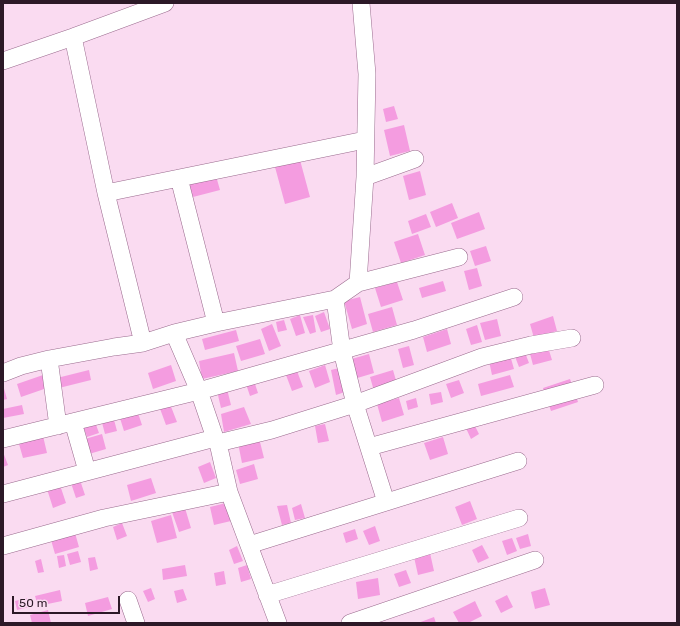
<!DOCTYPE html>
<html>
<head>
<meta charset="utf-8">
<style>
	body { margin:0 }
	#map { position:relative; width:680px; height:626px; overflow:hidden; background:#fadbf1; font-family:Rubik,sans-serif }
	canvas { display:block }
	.frame { position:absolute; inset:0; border:4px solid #2c1927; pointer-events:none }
	.scale { position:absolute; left:12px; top:596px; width:108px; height:18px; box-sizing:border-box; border:2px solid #2c1927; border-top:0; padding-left:5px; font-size:12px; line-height:14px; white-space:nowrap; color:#2c1927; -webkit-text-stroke:3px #fadbf1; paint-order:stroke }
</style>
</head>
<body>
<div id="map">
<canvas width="680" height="626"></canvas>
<div class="frame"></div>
<div class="scale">50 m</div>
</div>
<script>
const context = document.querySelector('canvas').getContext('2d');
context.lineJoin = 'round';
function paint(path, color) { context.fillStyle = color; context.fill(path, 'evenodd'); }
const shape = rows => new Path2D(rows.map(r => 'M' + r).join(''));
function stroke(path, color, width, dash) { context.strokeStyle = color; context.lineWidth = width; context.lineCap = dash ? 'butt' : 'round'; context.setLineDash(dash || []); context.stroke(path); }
const building = shape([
	[394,106,398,119,386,122,383,109],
	[404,125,410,151,390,156,384,130],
	[300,160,310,197,285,204,275,167],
	[420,171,426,195,409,200,403,176],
	[216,176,220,190,193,197,189,184],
	[452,203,458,218,436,227,430,212],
	[479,212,485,229,457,239,451,223],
	[426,214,431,227,412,234,408,221],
	[418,234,425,255,401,263,394,242],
	[486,246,491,261,475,266,470,251],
	[477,268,482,286,469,290,464,271],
	[443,281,446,291,422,298,419,288],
	[397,282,403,300,381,307,375,288],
	[360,297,367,324,352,329,344,301],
	[392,307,397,325,373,332,368,314],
	[324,312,330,329,321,332,315,316],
	[300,315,305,333,296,336,290,319],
	[313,315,316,332,310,334,303,317],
	[553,316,557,331,534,338,530,324],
	[497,319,501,336,485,340,480,323],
	[284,320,287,330,278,332,276,322],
	[272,324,281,346,269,351,261,329],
	[477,325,482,342,471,345,466,329],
	[447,329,451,344,427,352,423,337],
	[236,330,239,341,205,350,202,339],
	[260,339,265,354,241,361,236,346],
	[547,344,552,360,533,365,529,350],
	[409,346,414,365,403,368,398,349],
	[524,350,529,363,519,367,514,354],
	[234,353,238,371,202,379,199,361],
	[369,354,374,373,354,379,348,360],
	[510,355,514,369,492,375,489,361],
	[171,365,176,381,153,389,148,373],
	[325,365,330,382,315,388,309,371],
	[339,368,345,392,336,395,331,370],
	[89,370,91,380,59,388,57,378],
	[393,370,397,384,374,391,370,377],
	[297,371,303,387,292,391,286,375],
	[43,375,47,388,21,397,17,384],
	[510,375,514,387,481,396,478,384],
	[570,379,578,402,551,411,543,388],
	[459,380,464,393,451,398,446,384],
	[254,381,258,393,250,396,246,384],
	[3,385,7,399,3,400],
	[227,389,231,405,221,408,217,391],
	[441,392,443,402,431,405,429,394],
	[399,398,404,415,382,422,377,404],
	[416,398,418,407,408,410,406,401],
	[170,404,177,422,166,425,159,406],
	[22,405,24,414,3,418,3,409],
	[244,407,251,424,224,432,221,414],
	[137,410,142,425,124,431,119,415],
	[113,416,117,431,105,434,101,419],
	[94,419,99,433,87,437,82,423],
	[473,422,479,434,471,439,465,426],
	[325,424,329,441,318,443,315,426],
	[102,434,106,449,89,454,85,439],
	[43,436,47,453,23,458,19,444],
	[443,437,448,454,430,460,424,443],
	[259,438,264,458,242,463,238,443],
	[3,452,8,465,3,467],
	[210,462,216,478,204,483,198,467],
	[254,464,258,479,240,484,236,470],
	[151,478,156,493,131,501,127,485],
	[80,480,85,495,76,498,71,483],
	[60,485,66,503,53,508,47,489],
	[470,501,477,519,462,525,455,507],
	[226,503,231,521,214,525,210,507],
	[301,504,305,518,295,520,292,508],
	[287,505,291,523,282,525,277,506],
	[185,508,191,528,179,532,172,512],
	[171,515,177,538,157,543,151,521],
	[122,523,127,536,117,540,113,527],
	[375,526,380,541,369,545,363,531],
	[355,529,358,539,346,543,343,533],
	[75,533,79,547,55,554,51,540],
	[528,534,531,546,520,549,516,538],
	[512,538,517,551,507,555,502,541],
	[482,545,489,558,478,563,472,550],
	[237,546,243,561,234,564,229,550],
	[78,551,81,562,70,565,67,554],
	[430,553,434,571,418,575,414,557],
	[64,555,66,566,59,568,57,556],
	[95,557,98,569,90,571,88,558],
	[41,559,44,572,38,573,35,561],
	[185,565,187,576,163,580,162,569],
	[247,565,251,579,241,582,238,568],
	[406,570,411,583,399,587,394,574],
	[224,571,226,584,216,586,214,573],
	[378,578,380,595,358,599,356,582],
	[151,588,155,599,148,602,143,591],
	[545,588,550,605,535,609,531,592],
	[183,589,187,600,177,603,174,591],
	[60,590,62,601,38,606,35,596],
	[507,595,513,607,501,613,495,601],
	[108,597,112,609,88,616,85,603],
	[27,598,29,607,17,610,15,601],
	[475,601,482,616,468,623,459,623,453,612],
	[48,610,51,623,32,623,30,615],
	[434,617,436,623,418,623]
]);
const street = shape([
	[73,37,106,193,143,343],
	[3,61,73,37,165,3],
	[365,177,415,159],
	[179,178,216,323],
	[106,193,365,140],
	[358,283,459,257],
	[335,299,342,351,355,404,386,502],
	[174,333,199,391,215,438,218,443,229,492,278,623],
	[49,359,58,426],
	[3,373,21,366,49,359,114,347,143,343,174,333,216,323,335,299,358,283,365,177,367,74,361,3],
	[73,422,87,471],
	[3,439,199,391,414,330,514,297],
	[218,443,272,430,355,404,482,357,531,345,572,338],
	[369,447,595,385],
	[3,494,215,438],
	[249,545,518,461],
	[3,546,104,518,229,492],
	[267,595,519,518],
	[128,600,136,623],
	[350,623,535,560]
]);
paint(building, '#f49ce0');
stroke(street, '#9a6b8e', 18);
stroke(street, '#fff', 17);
</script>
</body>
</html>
